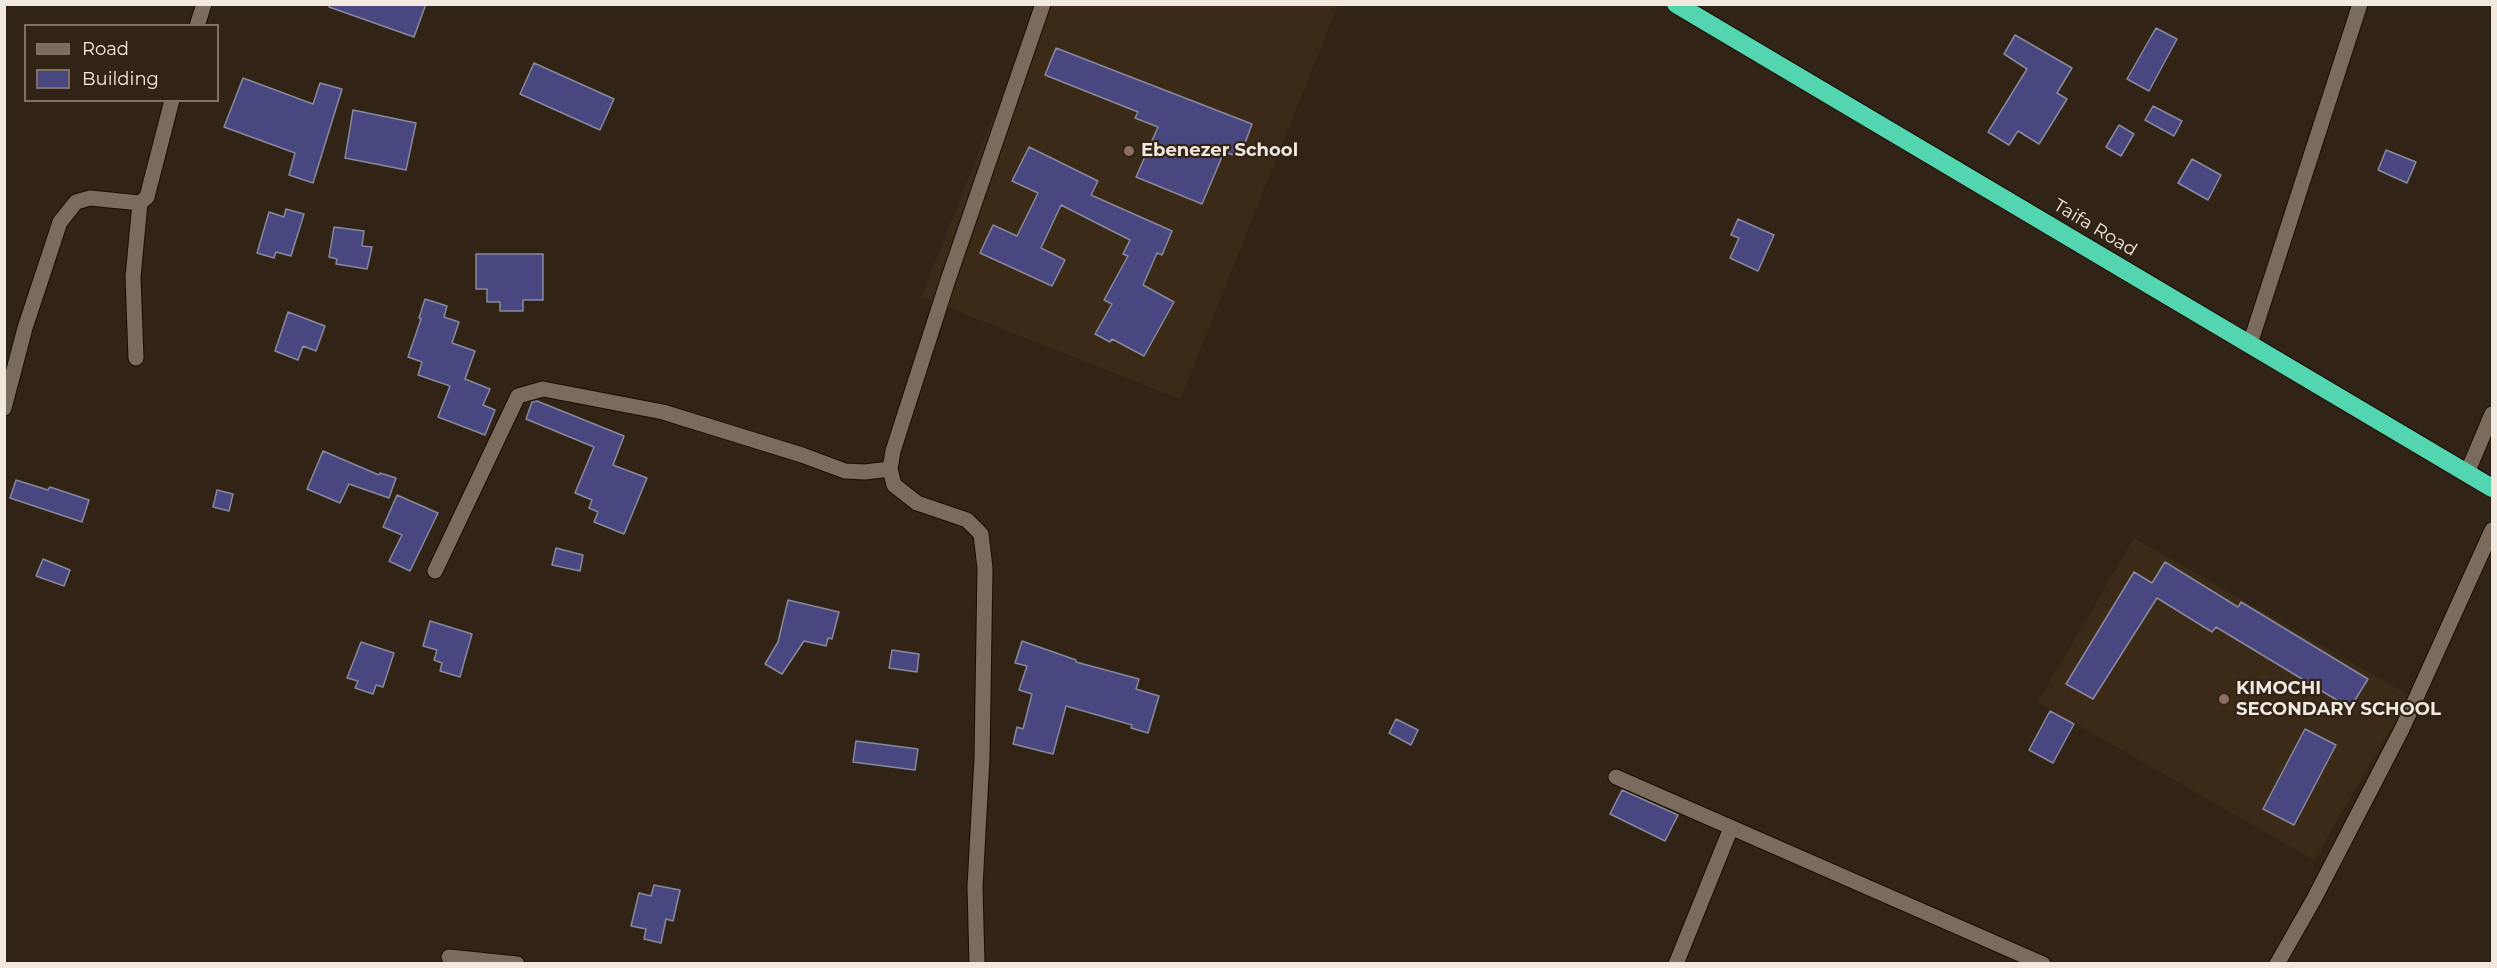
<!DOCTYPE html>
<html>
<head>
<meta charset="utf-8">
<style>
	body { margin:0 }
	#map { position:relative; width:2497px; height:968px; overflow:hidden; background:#312417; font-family:Montserrat,sans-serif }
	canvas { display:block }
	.frame { position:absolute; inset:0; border:6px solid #f1e8df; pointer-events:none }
	.legend { position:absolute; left:24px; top:24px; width:195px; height:78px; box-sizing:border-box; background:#312417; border:2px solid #7e7267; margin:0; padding:8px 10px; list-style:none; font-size:18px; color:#f1e8df }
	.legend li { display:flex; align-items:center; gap:12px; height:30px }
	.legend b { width:30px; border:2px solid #7e7267 }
</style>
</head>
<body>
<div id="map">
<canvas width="2497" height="968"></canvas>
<div class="frame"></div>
<ul class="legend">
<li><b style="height:8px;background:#7a6b5c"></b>Road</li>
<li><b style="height:16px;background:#49477f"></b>Building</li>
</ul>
</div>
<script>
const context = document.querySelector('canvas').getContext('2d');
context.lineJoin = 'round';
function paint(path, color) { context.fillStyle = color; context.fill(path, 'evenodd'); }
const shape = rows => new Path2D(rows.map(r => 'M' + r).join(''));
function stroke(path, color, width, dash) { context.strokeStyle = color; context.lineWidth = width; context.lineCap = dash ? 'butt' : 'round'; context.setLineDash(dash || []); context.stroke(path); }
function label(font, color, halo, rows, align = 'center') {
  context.font = font + ' Montserrat,sans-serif'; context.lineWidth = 4.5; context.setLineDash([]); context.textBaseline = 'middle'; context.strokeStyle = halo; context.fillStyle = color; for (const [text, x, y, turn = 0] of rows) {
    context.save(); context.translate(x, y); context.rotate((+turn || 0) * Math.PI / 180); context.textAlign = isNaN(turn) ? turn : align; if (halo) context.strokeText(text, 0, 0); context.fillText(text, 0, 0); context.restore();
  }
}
const built = shape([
	[1038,5,1338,5,1180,399,921,297],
	[2134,538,2410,696,2314,860,2038,702]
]);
const building = shape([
	[330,4,426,4,414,37,329,7,330,4],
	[2156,28,2177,39,2149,91,2127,79,2156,28],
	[2015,35,2072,68,2057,93,2067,99,2039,144,2018,131,2009,145,1988,132,2027,69,2004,54,2015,35],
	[1056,48,1252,124,1240,157,1224,152,1202,204,1136,177,1158,127,1135,118,1138,112,1045,75,1056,48],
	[534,63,614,99,600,130,520,94,534,63],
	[243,78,313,104,320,83,342,89,313,183,289,175,295,153,224,127,243,78],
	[2153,106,2182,121,2174,136,2145,120,2153,106],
	[353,110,416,123,406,170,345,158,353,110],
	[2119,125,2134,134,2121,156,2106,147,2119,125],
	[1029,147,1098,181,1091,195,1172,231,1162,255,1157,253,1143,285,1174,302,1144,356,1112,339,1110,342,1095,334,1112,304,1104,300,1128,256,1123,254,1130,240,1061,205,1041,248,1065,260,1052,286,980,253,993,225,1017,236,1038,193,1012,181,1029,147],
	[2386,150,2416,162,2407,183,2378,170,2386,150],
	[2192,159,2221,175,2208,200,2178,183,2192,159],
	[286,209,304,214,291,256,276,252,274,258,257,253,269,212,284,217,286,209],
	[1738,219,1774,235,1758,271,1730,258,1739,238,1731,235,1738,219],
	[334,227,364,231,362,246,372,247,367,269,336,264,337,259,329,257,334,227],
	[476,254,543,254,543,300,523,300,523,311,500,311,500,302,487,302,487,289,476,289,476,254],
	[425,299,447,306,444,317,459,322,452,343,475,351,465,379,490,389,483,405,495,410,485,435,438,417,450,386,418,375,422,362,408,357,421,319,419,318,425,299],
	[288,312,325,326,316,351,303,346,298,360,275,351,288,312],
	[537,401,624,436,613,465,647,478,624,534,594,522,598,512,589,508,592,500,575,493,594,447,526,419,532,402,537,401],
	[323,451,379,475,380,473,396,478,389,498,349,484,340,503,307,489,323,451],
	[16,480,48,490,50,487,89,500,82,522,10,498,16,480],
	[217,490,233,494,229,511,213,507,217,490],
	[397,495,438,513,410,571,389,561,402,535,383,527,397,495],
	[556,548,583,555,580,571,552,565,556,548],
	[43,559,70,570,64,586,36,576,43,559],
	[2165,562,2238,607,2241,602,2368,679,2350,708,2216,627,2212,632,2157,598,2093,699,2066,684,2134,572,2152,583,2165,562],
	[788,600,839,612,832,639,828,638,826,646,804,641,782,674,765,664,778,642,788,600],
	[430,621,472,634,460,677,440,671,442,663,434,660,437,650,423,646,430,621],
	[1022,641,1076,660,1076,662,1139,679,1136,689,1159,696,1148,733,1131,728,1132,725,1066,706,1053,754,1013,744,1017,727,1023,729,1032,694,1019,690,1027,666,1015,663,1022,641],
	[361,642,394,653,383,687,376,685,373,694,355,688,358,681,347,678,361,642],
	[892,650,919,654,917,672,889,668,892,650],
	[2050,711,2074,724,2053,763,2029,750,2050,711],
	[1396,719,1418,730,1411,745,1389,733,1396,719],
	[2305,729,2336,745,2294,825,2263,809,2305,729],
	[856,741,918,749,915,770,853,762,856,741],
	[1622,790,1678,815,1665,841,1610,814,1622,790],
	[654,885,680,890,673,921,666,919,661,943,644,939,646,929,631,926,639,893,651,896,654,885]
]);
const street = shape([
	[197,26,204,4],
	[2250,344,2360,4],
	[136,358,133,277,140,203],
	[4,408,25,328,60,222,76,202,90,198,140,203,147,197,172,100],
	[2467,473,2492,414],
	[435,571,518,396,543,389,663,412,802,455,845,471,865,472,890,469],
	[1616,777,2043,964],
	[449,957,517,964],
	[977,964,975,887,982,758,985,568,981,534,967,520,917,503,894,485,890,469,893,451,948,280,1043,4],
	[1676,964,1731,828],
	[2277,964,2314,899,2402,729,2492,530]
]);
const highway = shape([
	[1676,4,2492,488]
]);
const markers = [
	[1129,151,6,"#8d6e63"],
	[2224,699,6,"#8d6e63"]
];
const poiNames = [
	["Ebenezer School",1141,151],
	["KIMOCHI",2236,689],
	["SECONDARY SCHOOL",2236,710]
];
const streetNames = [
	["Taifa Road",2095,228,31]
];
paint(built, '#3c2a18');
paint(building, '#49477f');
stroke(building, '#88899d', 1.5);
stroke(street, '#180d03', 17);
stroke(highway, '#180d03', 20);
stroke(street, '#7a6b5c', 15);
stroke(highway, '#53d5b0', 18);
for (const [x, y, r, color] of markers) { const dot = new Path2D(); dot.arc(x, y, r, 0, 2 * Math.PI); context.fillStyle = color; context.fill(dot); stroke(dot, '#312417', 2); }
label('bold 18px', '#f1e8df', '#312417', poiNames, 'left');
label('18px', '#f1e8df', '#312417', streetNames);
</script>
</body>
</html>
